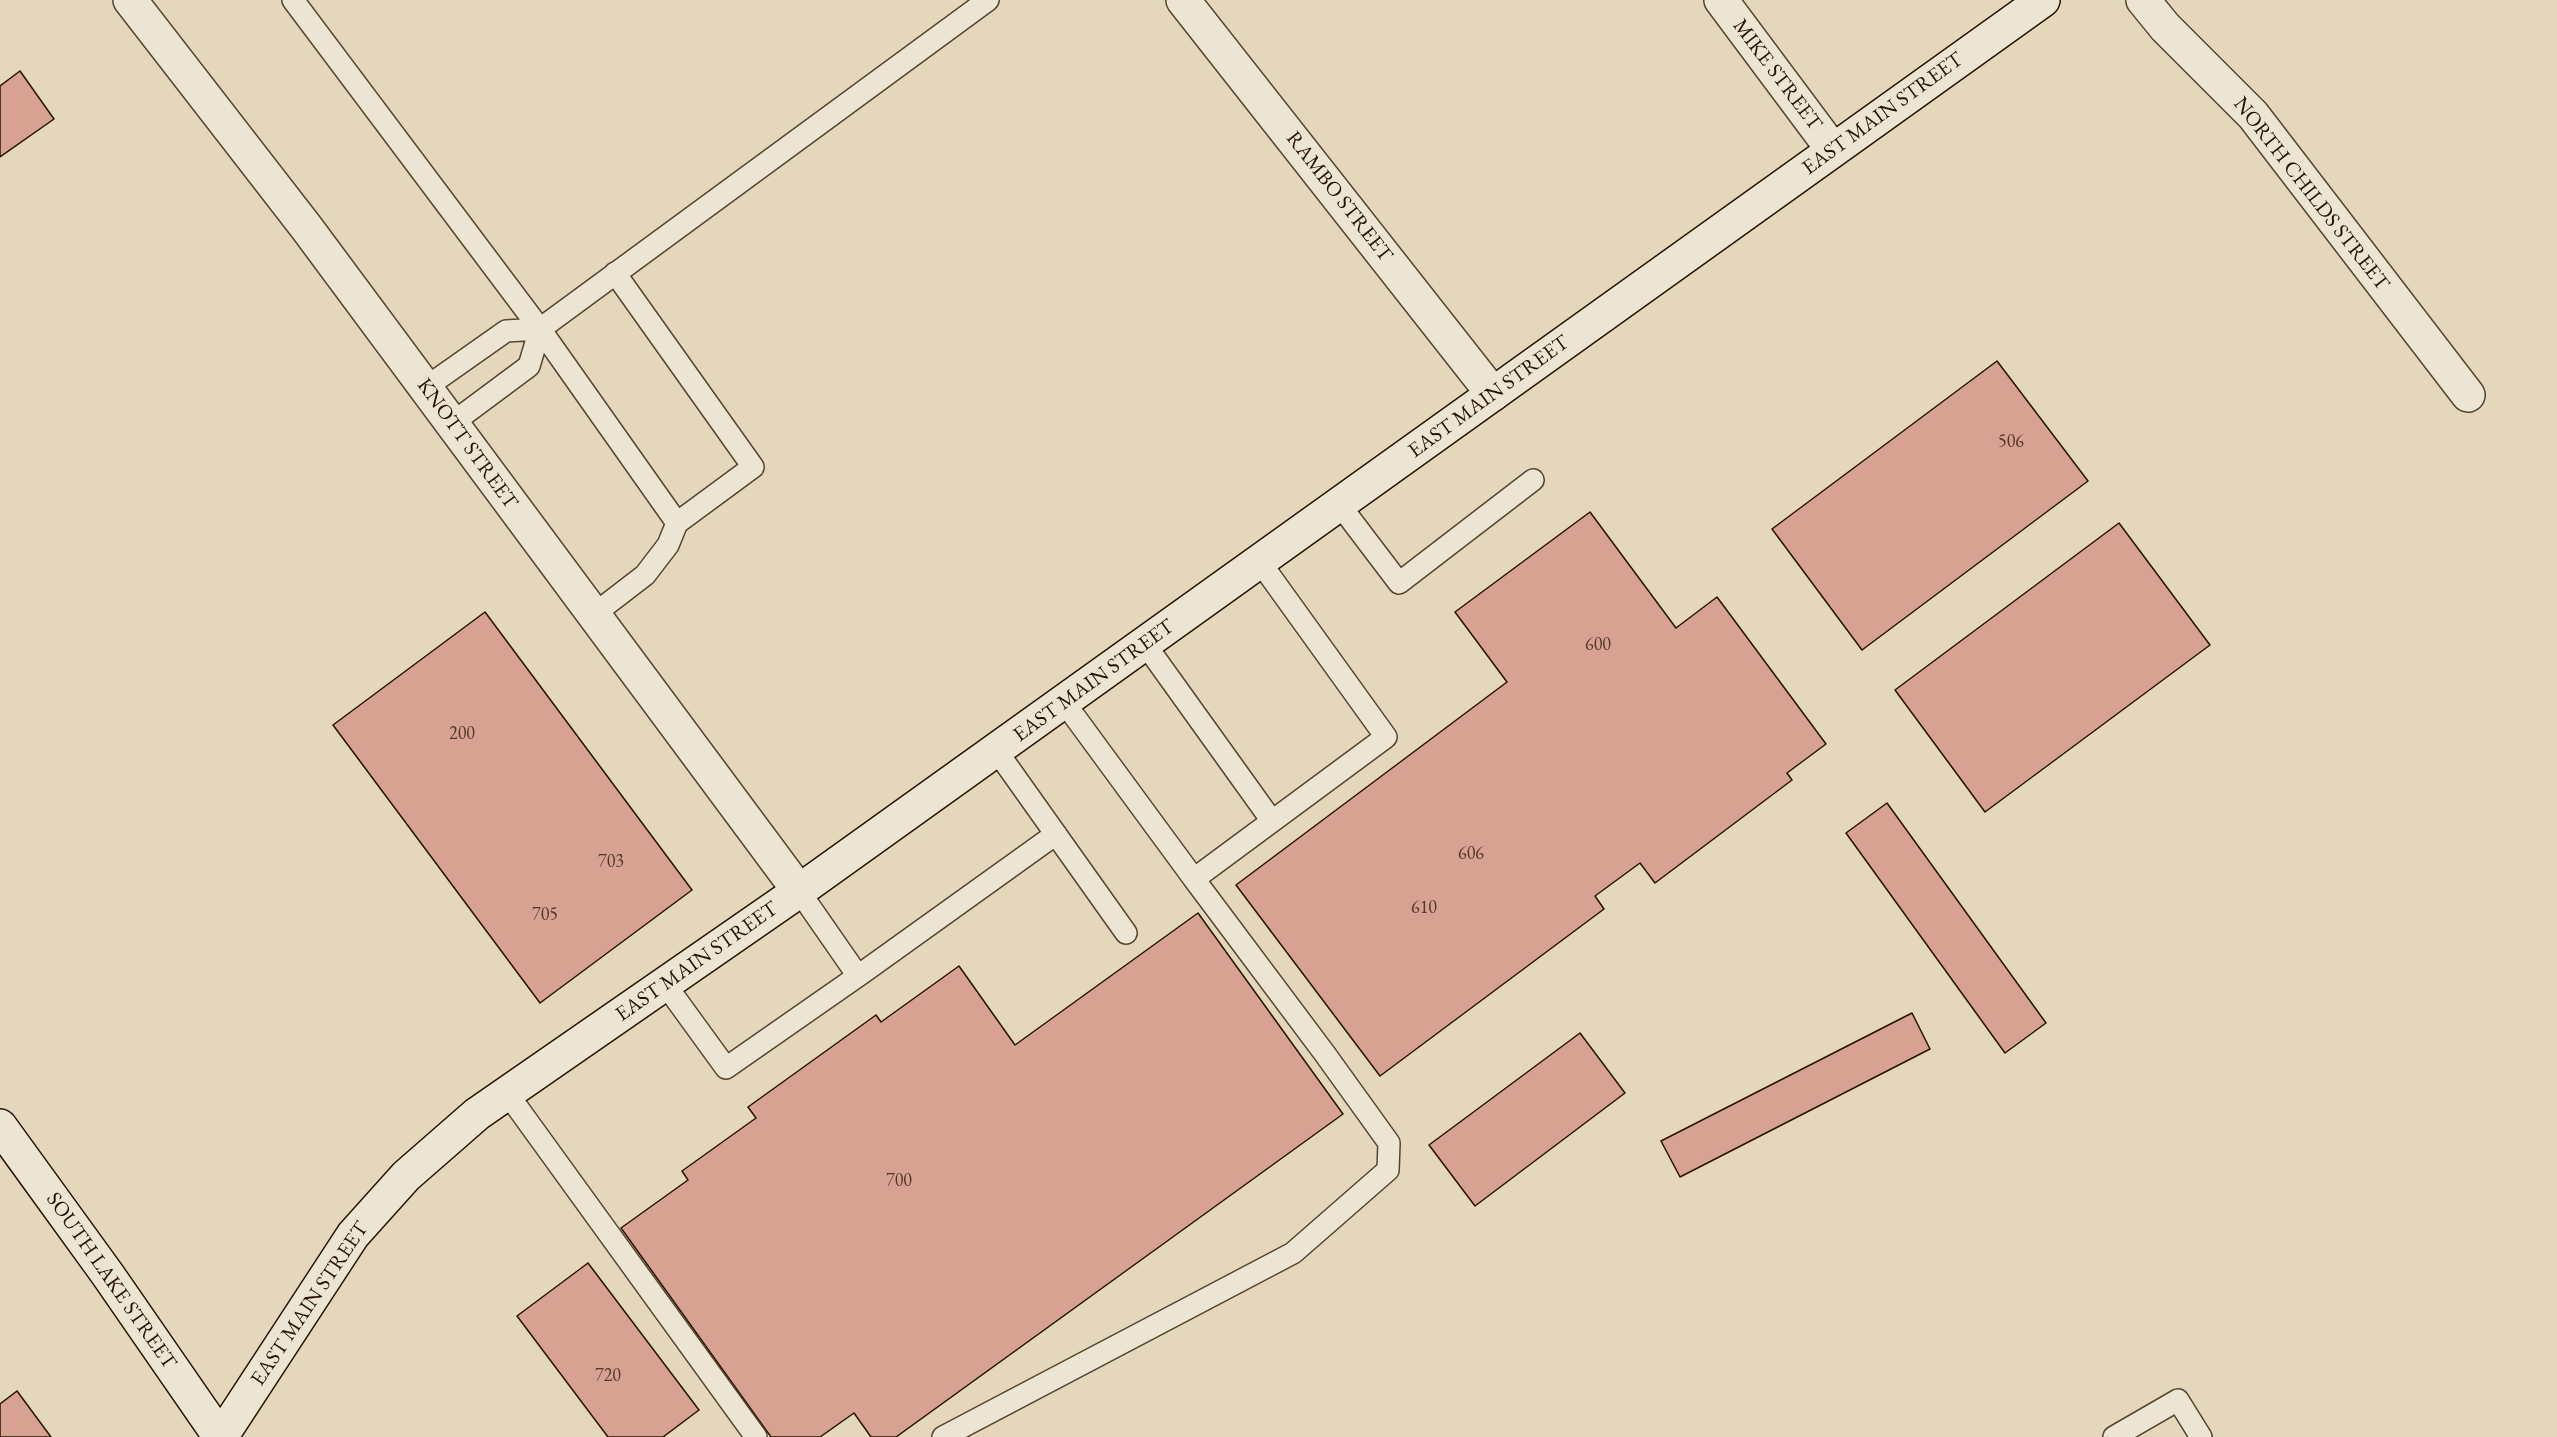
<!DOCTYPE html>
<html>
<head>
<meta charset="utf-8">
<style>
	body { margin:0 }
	canvas { display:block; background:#e4d7bb }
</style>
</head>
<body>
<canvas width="2557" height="1437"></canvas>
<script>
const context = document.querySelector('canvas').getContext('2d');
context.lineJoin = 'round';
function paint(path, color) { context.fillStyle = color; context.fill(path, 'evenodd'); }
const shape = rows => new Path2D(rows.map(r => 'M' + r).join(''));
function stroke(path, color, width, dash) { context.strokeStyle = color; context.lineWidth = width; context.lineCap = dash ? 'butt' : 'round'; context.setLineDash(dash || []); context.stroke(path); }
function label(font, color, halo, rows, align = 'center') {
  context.font = font + ' "EB Garamond",serif'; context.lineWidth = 6; context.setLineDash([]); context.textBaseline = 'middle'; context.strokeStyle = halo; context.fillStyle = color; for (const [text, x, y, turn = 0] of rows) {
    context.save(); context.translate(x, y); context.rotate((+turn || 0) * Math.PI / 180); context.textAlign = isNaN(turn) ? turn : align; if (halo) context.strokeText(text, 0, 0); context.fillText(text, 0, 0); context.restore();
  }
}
const building = shape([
	[20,71,54,119,0,157,0,86,20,71],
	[1997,361,2088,481,1862,650,1772,529,1997,361],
	[1590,512,1676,628,1717,597,1826,744,1787,773,1792,780,1655,883,1640,863,1595,896,1604,909,1380,1076,1236,885,1507,682,1455,612,1590,512],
	[2119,523,2210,645,1985,812,1895,690,2119,523],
	[485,612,692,890,540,1003,333,725,485,612],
	[1887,803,2046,1023,2005,1053,1846,833,1887,803],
	[1198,913,1343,1114,896,1437,871,1437,854,1413,820,1437,771,1437,621,1228,688,1180,682,1171,756,1118,748,1107,876,1015,881,1022,959,966,1015,1045,1198,913],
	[1912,1013,1930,1049,1680,1177,1661,1141,1912,1013],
	[1580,1033,1625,1093,1475,1206,1429,1145,1580,1033],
	[588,1263,699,1410,663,1437,608,1437,517,1316,588,1263],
	[17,1391,51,1437,0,1437,0,1404,17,1391]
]);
const lane = shape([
	[293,0,540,329,677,523,668,545,645,575,593,615],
	[615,273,753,467,677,523],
	[425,388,506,331,540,329],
	[451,424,529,366,540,329,988,0],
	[1339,504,1399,583,1533,480],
	[1145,644,1272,821],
	[1064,702,1194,879,1386,737,1260,562],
	[996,750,1126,933],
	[799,891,858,976,1056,834],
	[665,984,726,1068,858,976],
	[507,1093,756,1437],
	[943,1437,1293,1253,1388,1170,1389,1143,1325,1054,1194,879],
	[2114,1437,2178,1400,2201,1437]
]);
const street = shape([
	[130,0,306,227,799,891],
	[1183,0,1493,394],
	[1721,0,1833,150],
	[2143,0,2165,27,2253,115,2468,395]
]);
const secondary = shape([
	[0,1126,108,1275,220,1437],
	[221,1437,353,1235,406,1176,477,1114,799,891,2043,0]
]);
const numberNames = [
	["506",2011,442],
	["600",1598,645],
	["200",462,734],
	["606",1471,854],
	["703",611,862],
	["610",1424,908],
	["705",545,915],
	["700",899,1181],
	["720",608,1376]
];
const streetNames = [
	["MIKE STREET",1777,75,53],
	["EAST MAIN STREET",1883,114,-36],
	["NORTH CHILDS STREET",2311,194,52],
	["RAMBO STREET",1339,197,52],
	["EAST MAIN STREET",1489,397,-36],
	["KNOTT STREET",467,444,54],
	["EAST MAIN STREET",1094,681,-36],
	["EAST MAIN STREET",697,962,-35],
	["SOUTH LAKE STREET",111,1281,55],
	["EAST MAIN STREET",310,1304,-56]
];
paint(building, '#d7a292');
stroke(building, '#271300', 1.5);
stroke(lane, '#56442f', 24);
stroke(street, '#56442f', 36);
stroke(secondary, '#271300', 36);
stroke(lane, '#ede5d3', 21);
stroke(street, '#ede5d3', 33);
stroke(secondary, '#ede5d3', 33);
label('18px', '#533724', null, numberNames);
label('21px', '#271300', '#ede5d3', streetNames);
</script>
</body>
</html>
